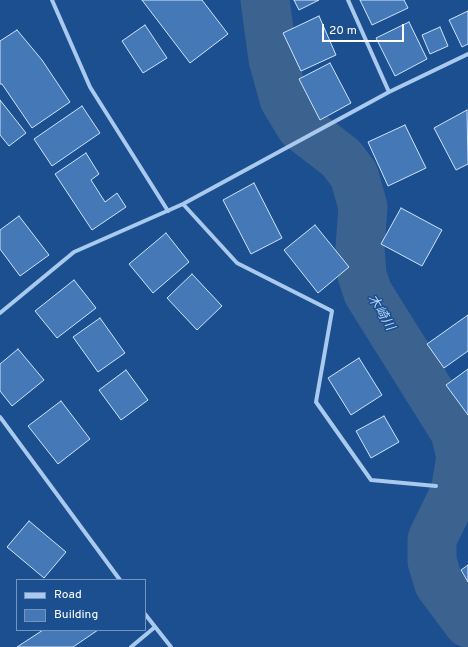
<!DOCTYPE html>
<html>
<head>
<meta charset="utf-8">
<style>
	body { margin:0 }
	#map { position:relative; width:468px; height:647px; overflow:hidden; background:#1b4f8f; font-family:Overpass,sans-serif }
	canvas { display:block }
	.legend { position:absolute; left:16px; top:579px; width:130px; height:52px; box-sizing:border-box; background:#1b4f8f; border:1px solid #7695bc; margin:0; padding:5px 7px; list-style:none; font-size:12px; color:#fff }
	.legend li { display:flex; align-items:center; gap:8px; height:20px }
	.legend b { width:20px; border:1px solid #7695bc }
	.scale { position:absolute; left:322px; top:24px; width:82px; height:18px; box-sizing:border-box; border:2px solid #fff; border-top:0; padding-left:5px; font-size:12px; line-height:14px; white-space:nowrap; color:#fff; -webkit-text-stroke:3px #1b4f8f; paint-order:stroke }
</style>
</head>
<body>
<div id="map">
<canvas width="468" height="647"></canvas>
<ul class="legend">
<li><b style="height:5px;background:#a9c9ee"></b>Road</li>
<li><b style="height:11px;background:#4478b7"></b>Building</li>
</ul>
<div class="scale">20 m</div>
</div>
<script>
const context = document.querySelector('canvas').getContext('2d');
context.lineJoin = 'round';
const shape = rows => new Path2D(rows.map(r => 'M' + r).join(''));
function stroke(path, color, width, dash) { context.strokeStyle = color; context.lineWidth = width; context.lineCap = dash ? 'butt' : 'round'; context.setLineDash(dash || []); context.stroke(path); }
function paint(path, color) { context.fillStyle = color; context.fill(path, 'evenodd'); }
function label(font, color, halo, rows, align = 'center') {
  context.font = font + ' Overpass,"Noto Sans JP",sans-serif'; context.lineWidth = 3; context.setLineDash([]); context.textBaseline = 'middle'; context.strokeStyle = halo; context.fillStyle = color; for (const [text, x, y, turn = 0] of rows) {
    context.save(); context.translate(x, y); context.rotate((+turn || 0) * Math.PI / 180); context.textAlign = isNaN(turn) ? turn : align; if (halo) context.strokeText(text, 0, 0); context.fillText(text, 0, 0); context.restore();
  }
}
const river = shape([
	[265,0,273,59,284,99,301,127,341,158,354,175,363,207,360,248,362,275,368,293,455,432,461,457,455,492,432,539,432,561,439,584,468,623]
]);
const building = shape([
	[142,0,202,0,228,34,190,63,142,0],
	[294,0,319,0,299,10,294,0],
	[360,0,404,0,408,8,372,25,360,0],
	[468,11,468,44,462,47,449,20,468,11],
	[319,16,336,55,301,71,283,33,319,16],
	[409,22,427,59,395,76,376,38,409,22],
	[145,25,167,58,143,73,122,41,145,25],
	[440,27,448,46,430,54,422,35,440,27],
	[17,30,42,60,70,102,32,128,2,84,0,84,0,41,17,30],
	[330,63,351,103,320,120,299,79,330,63],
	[0,100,26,133,9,146,0,135,0,100],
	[82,106,100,133,52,166,34,139,82,106],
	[467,110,468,164,456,170,434,128,467,110],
	[405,125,426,168,388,186,368,142,405,125],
	[86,153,99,174,91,180,105,202,117,193,126,207,92,230,55,174,86,153],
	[254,183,282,238,251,254,223,200,254,183],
	[401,208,442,230,422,266,381,244,401,208],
	[19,216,49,255,20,276,0,249,0,230,19,216],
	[315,225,349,267,318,293,284,250,315,225],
	[166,233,189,262,153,293,129,264,166,233],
	[192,274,222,306,197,330,167,298,192,274],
	[74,280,96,308,57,338,35,311,74,280],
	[468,315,468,351,444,368,427,344,468,315],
	[100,318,125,353,98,372,73,337,100,318],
	[18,349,44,380,12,406,0,391,0,364,18,349],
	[359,358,382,395,351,415,328,378,359,358],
	[468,369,468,415,446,385,468,369],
	[126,370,148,400,121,420,99,390,126,370],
	[61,401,90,439,58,464,28,426,61,401],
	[384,416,399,442,371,458,356,431,384,416],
	[29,521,66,552,44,578,7,547,29,521],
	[468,565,468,582,461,570,468,565],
	[43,630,98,630,73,647,17,647,43,630]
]);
const street = shape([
	[52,0,90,87,168,211],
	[348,0,389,92,468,54],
	[183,204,237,263,332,311,316,402,371,480,436,486],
	[0,313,74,252,183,204,389,92],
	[0,417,120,580],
	[145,614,171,647],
	[131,647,155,627]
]);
const waterNames = [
	["木崎川",380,313,59]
];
stroke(river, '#3c6290', 49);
paint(building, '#4478b7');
stroke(building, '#cfe3fa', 1);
stroke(street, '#a9c9ee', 4);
label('italic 13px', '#b5d3f5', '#1b4f8f', waterNames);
</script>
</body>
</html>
